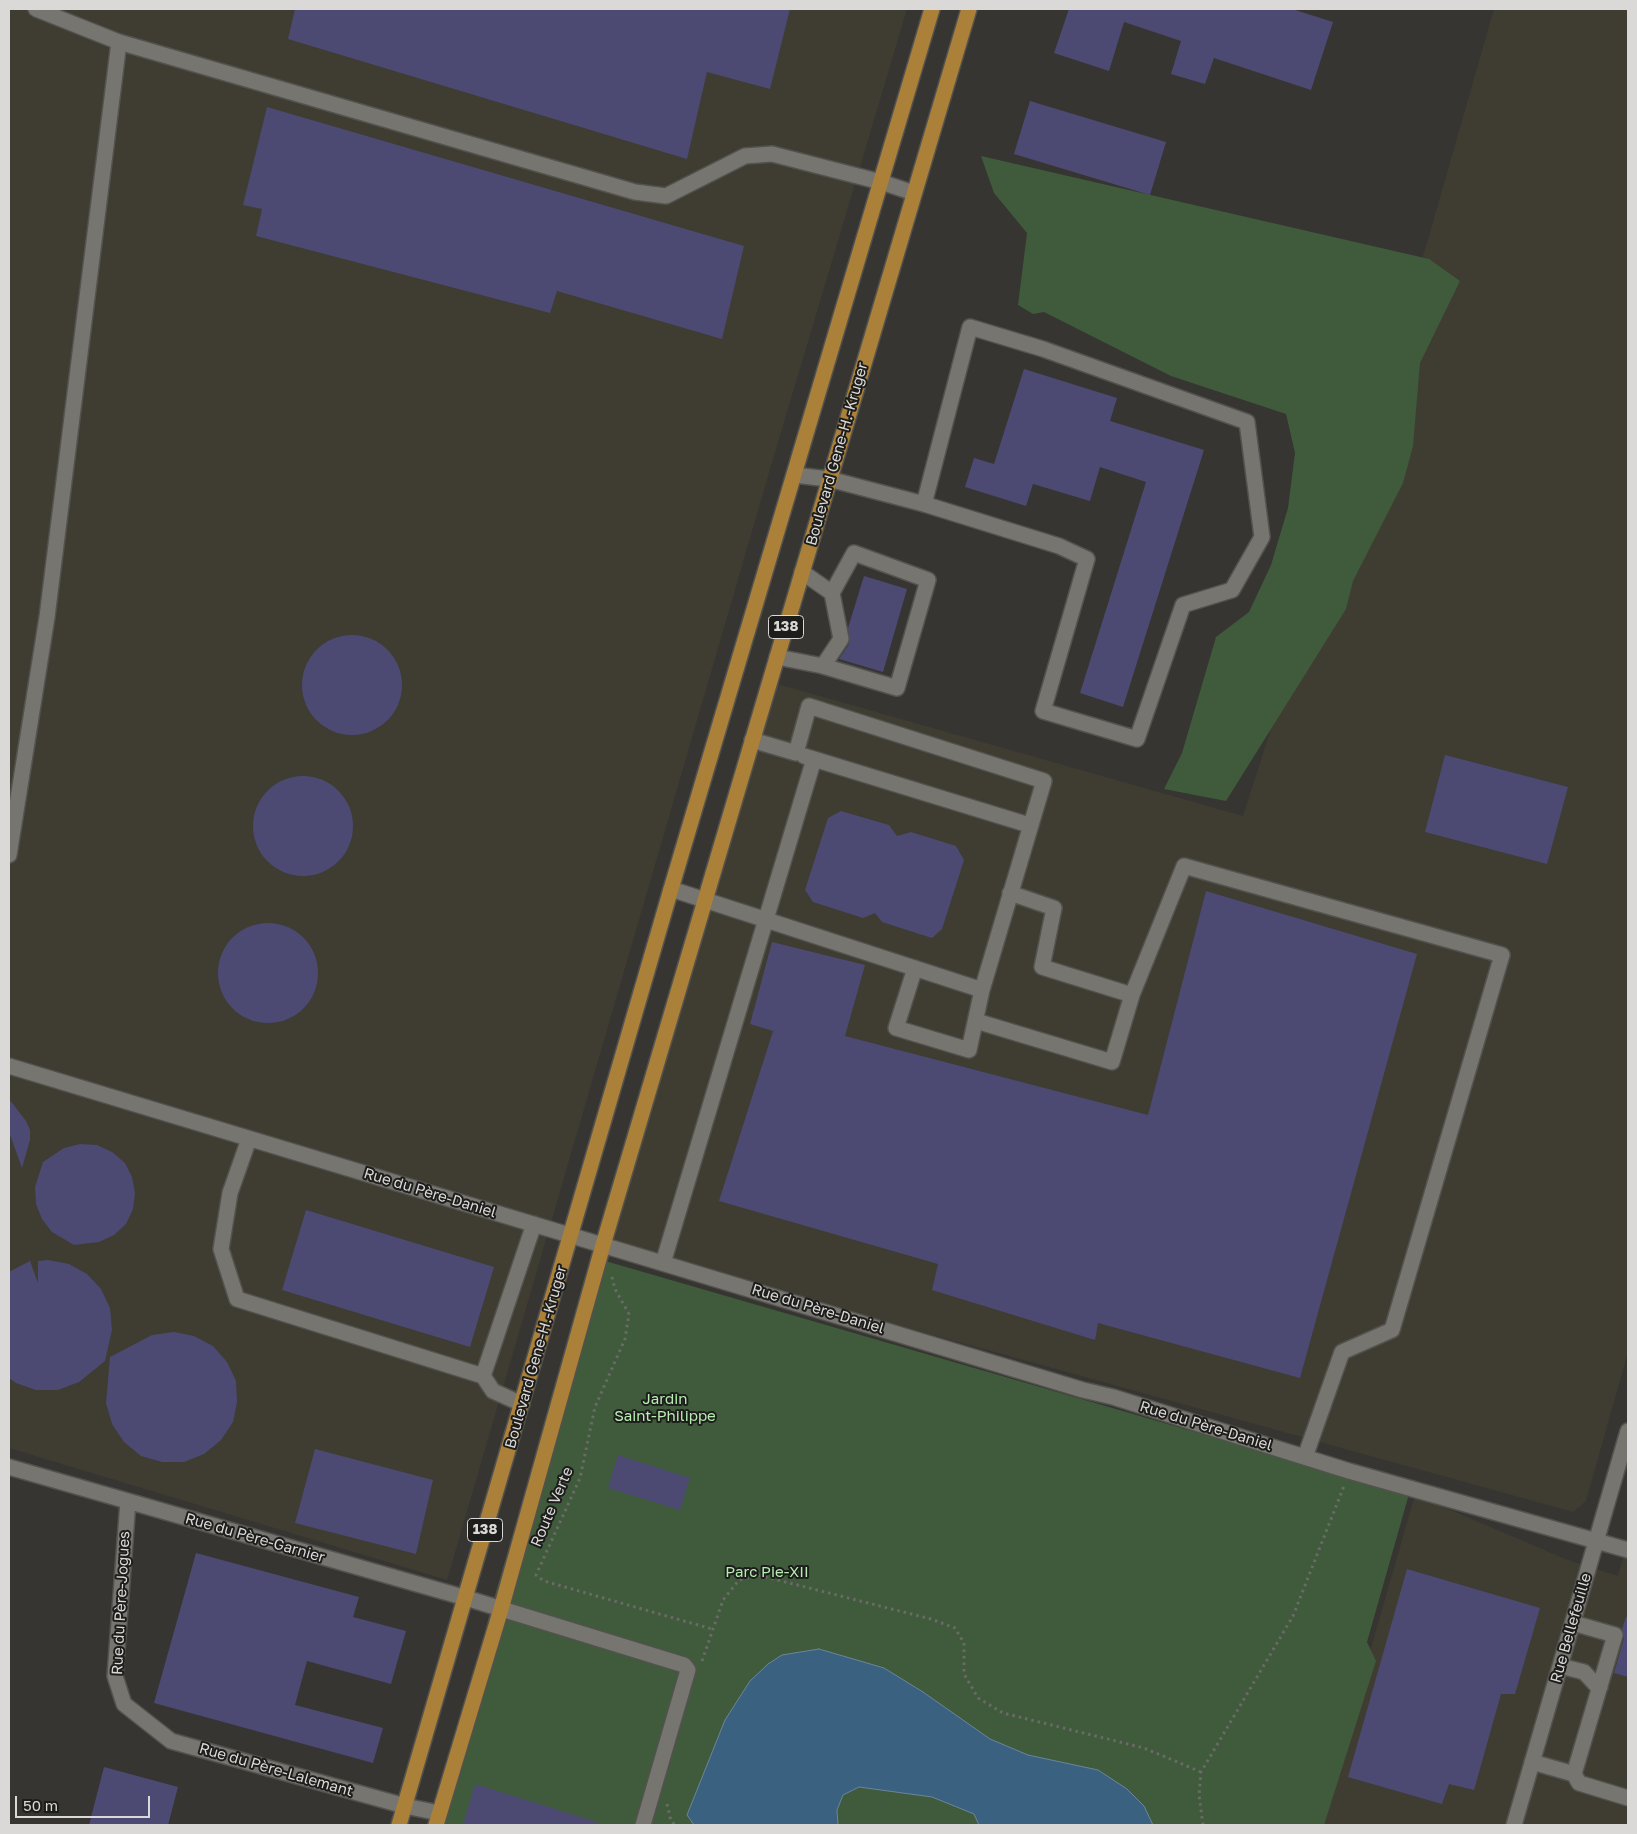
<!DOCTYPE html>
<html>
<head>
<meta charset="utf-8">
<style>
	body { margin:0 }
	#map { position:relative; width:1637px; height:1834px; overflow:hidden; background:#363531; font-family:"Golos Text",sans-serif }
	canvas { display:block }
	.frame { position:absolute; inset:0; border:10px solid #dad9d7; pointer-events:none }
	.scale { position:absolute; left:15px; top:1796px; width:135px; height:22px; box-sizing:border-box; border:2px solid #dad9d7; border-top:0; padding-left:6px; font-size:15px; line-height:18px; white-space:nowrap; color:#dad9d7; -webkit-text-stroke:4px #1d1d1b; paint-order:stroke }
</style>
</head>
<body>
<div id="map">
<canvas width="1637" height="1834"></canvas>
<div class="frame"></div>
<div class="scale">50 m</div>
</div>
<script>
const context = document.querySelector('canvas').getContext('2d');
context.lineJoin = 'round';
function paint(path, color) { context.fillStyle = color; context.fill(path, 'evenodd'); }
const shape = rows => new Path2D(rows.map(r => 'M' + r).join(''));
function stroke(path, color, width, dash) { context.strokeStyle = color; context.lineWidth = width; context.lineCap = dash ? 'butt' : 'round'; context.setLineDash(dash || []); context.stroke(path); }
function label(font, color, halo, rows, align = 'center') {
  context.font = font + ' "Golos Text",sans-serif'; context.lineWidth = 4; context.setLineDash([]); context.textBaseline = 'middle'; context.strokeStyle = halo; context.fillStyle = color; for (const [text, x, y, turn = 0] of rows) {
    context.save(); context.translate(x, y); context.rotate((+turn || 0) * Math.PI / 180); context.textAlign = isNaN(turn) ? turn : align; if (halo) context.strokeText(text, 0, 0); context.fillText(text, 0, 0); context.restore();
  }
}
const built = shape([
	[9,9,907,9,771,466,447,1580,9,1448],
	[1494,9,1628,9,1628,1352,1586,1501,1573,1512,604,1244,774,683,1243,816,1427,243],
	[1415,1495,1568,1560,1618,1576,1628,1541,1628,1825,1320,1825]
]);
const green = shape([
	[981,156,1429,259,1460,281,1420,363,1413,446,1403,483,1353,581,1346,609,1226,801,1164,789,1182,753,1216,637,1249,612,1271,565,1288,508,1295,453,1286,414,1171,376,1044,312,1033,314,1018,305,1027,233,994,193],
	[595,1258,1409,1494,1367,1642,1376,1661,1324,1825,438,1825,490,1612]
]);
const water = shape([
	[819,1649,884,1668,923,1692,990,1739,1028,1755,1098,1770,1127,1789,1144,1806,1153,1825,979,1825,974,1814,932,1797,859,1787,843,1795,837,1810,838,1825,694,1825,687,1815,725,1720,750,1681,768,1664,782,1655,819,1649]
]);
const building = shape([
	[295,9,790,9,770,89,707,72,687,159,288,39],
	[1069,9,1292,9,1333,22,1311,90,1214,58,1205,84,1171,74,1181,41,1124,22,1109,71,1054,53],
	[1030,101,1166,142,1150,195,1014,154],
	[267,107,744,246,722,339,557,291,550,313,256,236,262,209,243,205],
	[1024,369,1117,398,1110,421,1204,450,1123,707,1080,693,1146,482,1100,467,1090,501,1033,484,1026,506,965,487,974,458,994,464],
	[864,576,907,589,883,672,839,659,849,644,848,628],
	'302 685a50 50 0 1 1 100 0a50 50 0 1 1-100 0Z',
	[1445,755,1568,787,1547,864,1425,832],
	'253 826a50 50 0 1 1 100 0a50 50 0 1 1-100 0Z',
	[841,811,889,825,897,836,911,832,956,846,964,860,942,929,932,938,882,922,875,913,863,918,813,902,805,890,828,818],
	[1206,891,1417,954,1300,1378,1098,1323,1095,1340,932,1290,938,1264,719,1201,773,1031,750,1024,772,942,865,965,845,1036,1148,1115],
	'218 973a50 50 0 1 1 100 0a50 50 0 1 1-100 0Z',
	[9,1099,26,1121,30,1130,30,1140,22,1168,9,1132],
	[80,1144,97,1145,112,1152,125,1163,132,1177,135,1193,133,1209,126,1224,114,1235,99,1242,74,1245,52,1232,42,1219,36,1204,35,1187,43,1162,64,1148],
	[306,1210,494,1267,470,1347,282,1290],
	[48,1260,69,1264,87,1274,101,1289,110,1308,112,1330,105,1361,79,1382,58,1390,36,1390,16,1383,9,1378,9,1272,30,1261,38,1283,38,1261],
	[174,1332,194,1336,213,1346,227,1362,236,1381,237,1402,233,1422,221,1440,204,1454,184,1462,162,1462,141,1456,124,1442,112,1424,106,1403,110,1357,152,1335],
	[315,1449,433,1480,416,1554,295,1523],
	[618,1455,690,1478,680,1510,608,1488],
	[196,1553,359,1597,353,1617,406,1631,391,1684,307,1661,295,1705,383,1728,373,1763,154,1703],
	[1407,1569,1540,1608,1515,1694,1501,1694,1474,1790,1449,1784,1442,1804,1348,1777],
	[1626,1617,1628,1617,1628,1677,1614,1673,1624,1638,1622,1629],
	[104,1767,178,1787,168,1825,89,1825],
	[475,1784,597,1822,596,1825,463,1825]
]);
const path = shape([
	[612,1277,615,1289,629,1314,625,1339,595,1407,580,1478,536,1575,544,1581,712,1629],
	[702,1661,723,1600,739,1580,758,1575,931,1619,955,1628,964,1643,964,1674,978,1698,1003,1713,1144,1748,1201,1772],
	[667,1804,671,1821,675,1825],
	[1203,1825,1199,1795,1201,1772,1293,1616,1344,1486]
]);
const minor = shape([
	[119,42,635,192,666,196,745,156,772,154,881,182,914,193],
	[794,475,829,479,924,504,1059,546,1087,559,1043,711,1137,739,1183,605,1232,590,1262,537,1247,422,1043,349,970,327,924,504],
	[777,657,823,666,841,639,832,593,802,572],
	[823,666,897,688,928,580,854,553,832,593],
	[804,756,1029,825],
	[9,855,47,617,119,42,36,9],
	[671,889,982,990,1044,781,809,706,796,753,752,740],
	[1010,893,1054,908,1042,967,1132,995],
	[915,968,896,1028,969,1050,982,990],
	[976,1021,1112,1062,1132,995,1184,866,1502,955,1392,1330,1342,1352,1305,1457],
	[9,1066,1083,1390,1113,1397,1349,1471,1628,1550],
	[249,1139,230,1193,221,1249,237,1299,483,1376],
	[663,1263,814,759],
	[522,1404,493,1391,483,1376,534,1224],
	[9,1467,466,1598,684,1665,688,1670,643,1825],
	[128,1501,115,1676,124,1704,171,1741,405,1806,439,1813],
	[1573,1623,1615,1635,1574,1774],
	[1560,1666,1584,1672,1596,1685,1600,1687],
	[1532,1762,1574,1774,1579,1783,1628,1798],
	[1514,1825,1628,1431]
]);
const major = shape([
	[399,1825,671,889,932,9],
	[436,1825,501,1609,603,1245,969,9]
]);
const shields = [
	[786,627,35],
	[485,1530,35]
];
const shieldNames = [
	["138",786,627],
	["138",485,1530]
];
const streetNames = [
	["Boulevard Gene-H.-Kruger",837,454,-74],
	["Rue du Père-Daniel",430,1193,17],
	["Rue du Père-Daniel",818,1309,17],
	["Boulevard Gene-H.-Kruger",536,1357,-74],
	["Rue du Père-Daniel",1206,1426,17],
	["Route Verte",552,1507,-67],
	["Rue du Père-Garnier",255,1538,16],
	["Rue du Père-Jogues",121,1603,-87],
	["Rue Bellefeuille",1571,1628,-74],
	["Rue du Père-Lalemant",276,1770,16]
];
const parkNames = [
	["Jardin",665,1399],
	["Saint-Philippe",665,1416],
	["Parc Pie-XII",767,1572]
];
paint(built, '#3f3c32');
paint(green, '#3f5b3c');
paint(water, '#3b6181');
stroke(water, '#6b859b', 1);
paint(building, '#4c4a73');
stroke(minor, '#53524e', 18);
stroke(major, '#53524e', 18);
stroke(path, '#6b6a67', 3, [2.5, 4]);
stroke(minor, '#767570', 15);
stroke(major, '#ab8038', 15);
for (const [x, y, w] of shields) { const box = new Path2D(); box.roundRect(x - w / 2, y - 11.5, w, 23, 4); context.fillStyle = '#1d1d1b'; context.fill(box); stroke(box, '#dad9d7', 1); }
label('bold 14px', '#dad9d7', null, shieldNames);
label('15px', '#dad9d7', '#1d1d1b', streetNames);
label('15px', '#b7edb1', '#1d1d1b', parkNames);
</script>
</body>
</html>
